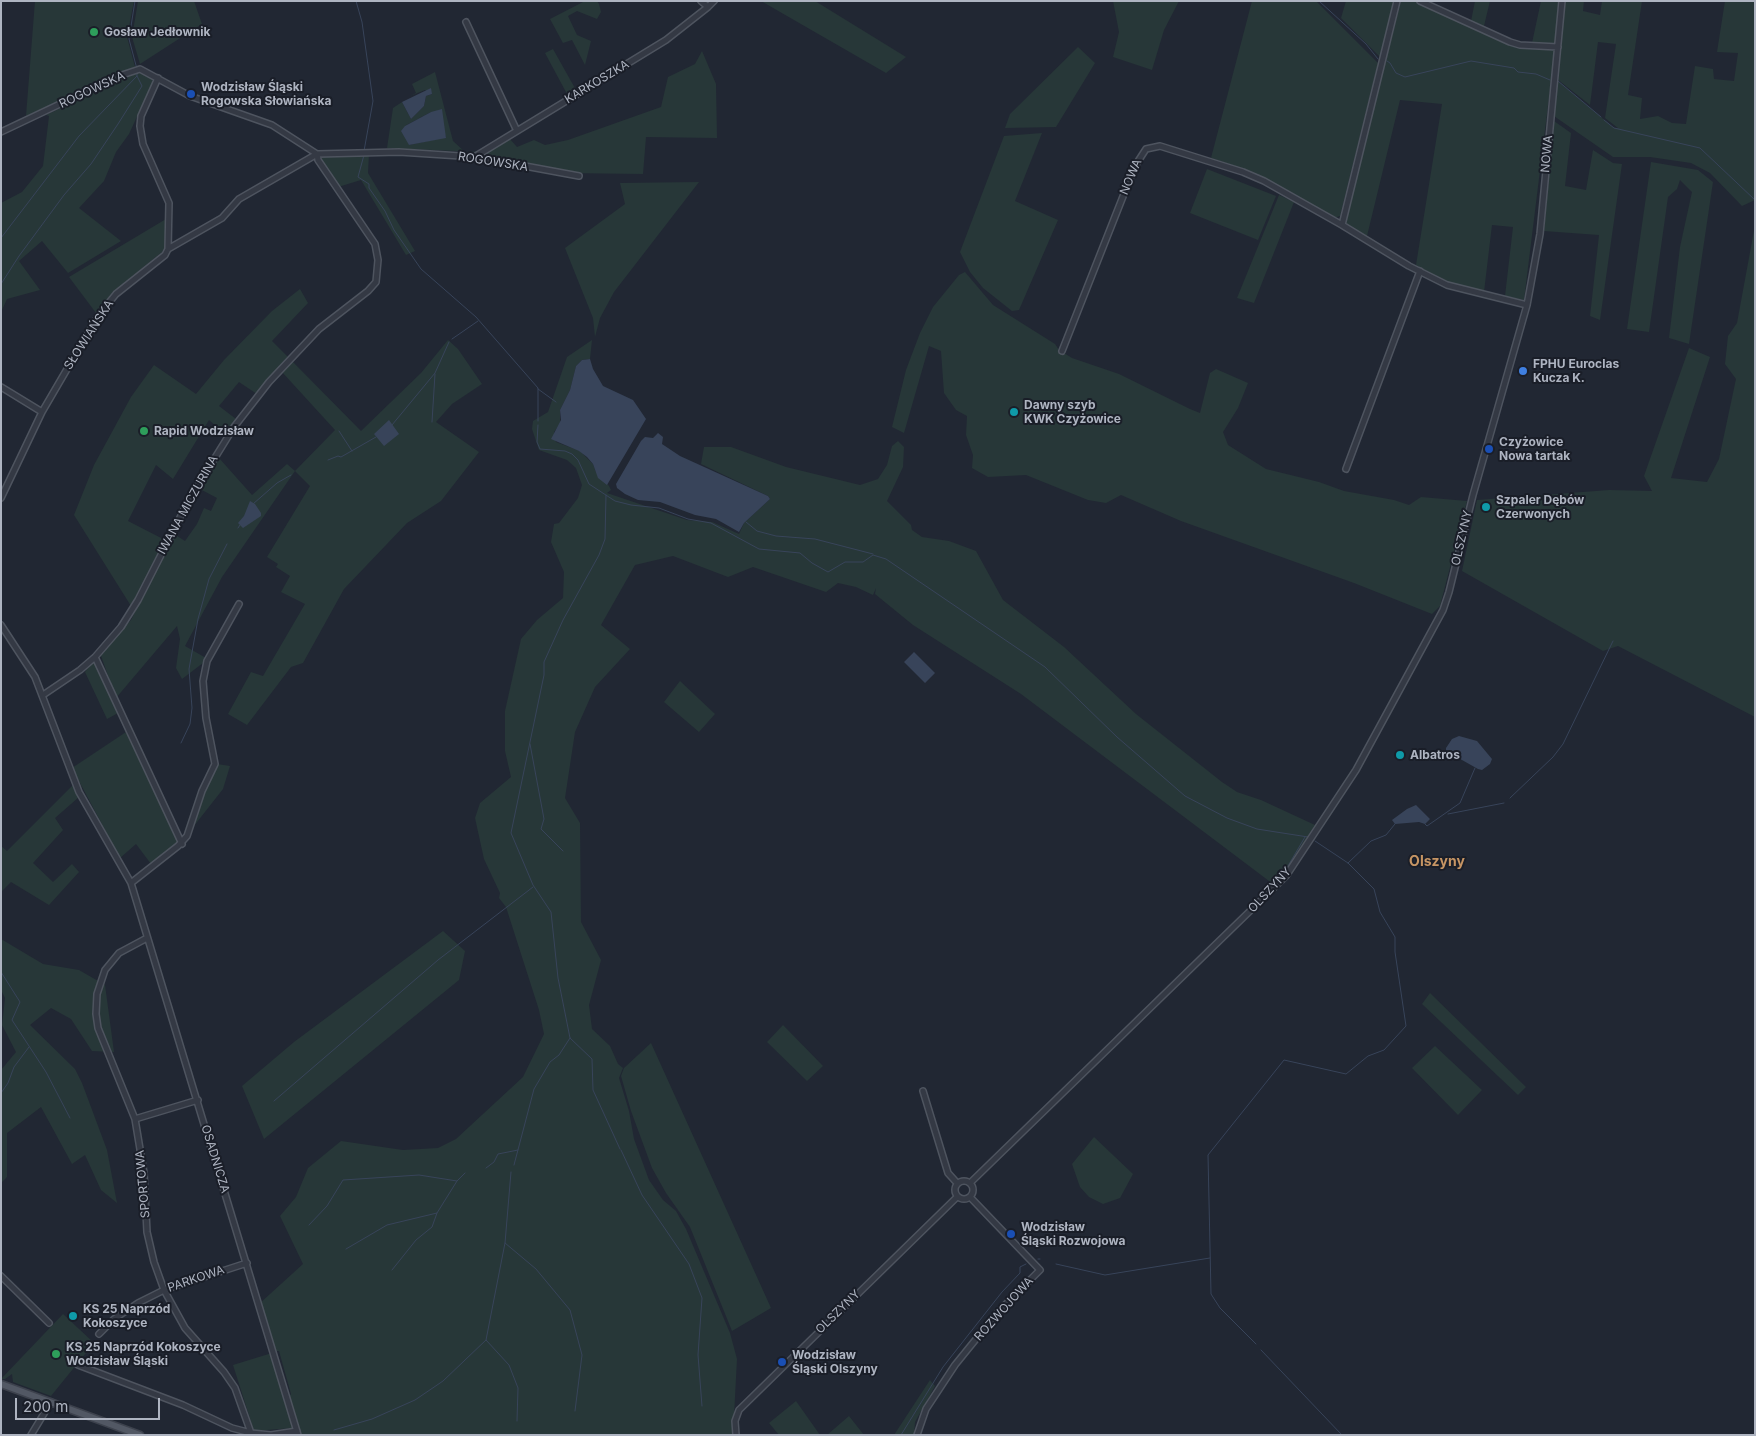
<!DOCTYPE html>
<html>
<head>
<meta charset="utf-8">
<style>
	body { margin:0 }
	#map { position:relative; width:1756px; height:1436px; overflow:hidden; background:#212733; font-family:Inter,sans-serif }
	canvas { display:block }
	.frame { position:absolute; inset:0; border:2px solid #aeb4c1; pointer-events:none }
	.scale { position:absolute; left:15px; top:1398px; width:145px; height:22px; box-sizing:border-box; border:2px solid #aeb4c1; border-top:0; padding-left:6px; font-size:15px; line-height:18px; white-space:nowrap; color:#aeb4c1; -webkit-text-stroke:4px #1a1e28; paint-order:stroke }
</style>
</head>
<body>
<div id="map">
<canvas width="1756" height="1436"></canvas>
<div class="frame"></div>
<div class="scale">200 m</div>
</div>
<script>
const context = document.querySelector('canvas').getContext('2d');
context.lineJoin = 'round';
function paint(path, color) { context.fillStyle = color; context.fill(path, 'evenodd'); }
const shape = rows => new Path2D(rows.map(r => 'M' + r).join(''));
function stroke(path, color, width, dash) { context.strokeStyle = color; context.lineWidth = width; context.lineCap = dash ? 'butt' : 'round'; context.setLineDash(dash || []); context.stroke(path); }
function label(font, color, halo, rows, align = 'center') {
  context.font = font + ' Inter,sans-serif'; context.lineWidth = 4; context.setLineDash([]); context.textBaseline = 'middle'; context.strokeStyle = halo; context.fillStyle = color; for (const [text, x, y, turn = 0] of rows) {
    context.save(); context.translate(x, y); context.rotate((+turn || 0) * Math.PI / 180); context.textAlign = isNaN(turn) ? turn : align; if (halo) context.strokeText(text, 0, 0); context.fillText(text, 0, 0); context.restore();
  }
}
const green = shape([
	[35,1,134,1,127,37,135,67,26,116],
	[138,1,194,1,202,24,140,64,132,37],
	[585,1,597,1,599,4,601,12,597,19,577,11,568,16,577,35,591,41,585,65,572,40,563,43,550,19],
	[761,1,815,1,906,57,886,73],
	[1113,1,1179,1,1164,30,1152,70,1113,57,1119,32],
	[1252,1,1316,1,1378,63,1340,216,1334,218,1247,170,1211,158],
	[1346,1,1395,1,1381,58,1341,18],
	[1401,1,1415,1,1517,48,1555,49,1524,300,1505,296,1513,227,1492,225,1484,292,1448,283,1416,265,1442,104,1400,100,1367,236,1348,226,1345,221],
	[1475,1,1490,1,1484,26,1471,21],
	[1541,1,1561,1,1556,45,1532,43],
	[1565,1,1584,1,1583,11,1600,15,1602,1,1642,1,1628,95,1642,98,1640,119,1658,116,1672,123,1686,124,1695,66,1713,69,1714,79,1734,81,1738,53,1717,52,1725,1,1755,1,1755,200,1742,206,1710,173,1691,163,1650,157,1613,157,1551,114,1558,81,1614,128,1618,128,1605,118,1616,44,1598,42,1590,105,1557,79],
	[1078,47,1095,63,1056,127,1005,128,1010,114],
	[553,49,576,90,567,94,545,53],
	[702,51,716,84,717,138,646,137,643,174,564,173,485,154,509,138,517,147,534,140,545,145,568,140,661,107,668,77,695,64],
	[435,72,453,141,465,152,479,151,477,152,387,148,393,108,402,102,411,119,424,106,426,96,432,94,425,90,410,96,416,93,412,84],
	[431,112,446,137,409,145,405,126],
	[133,73,145,74,152,79,152,84,129,134,116,152,104,181,79,208,121,241,68,273,42,241,19,261,40,290,7,299,1,312,1,203,22,192,43,166,49,116,46,115],
	[1554,121,1571,133,1565,186,1586,190,1593,150,1613,163,1622,164,1600,320,1590,316,1599,235,1544,231],
	[1042,133,1015,201,1058,220,1019,310,1012,311,983,288,970,272,960,252,1004,136],
	[369,154,368,173,415,251,406,255,361,180,338,187,320,156],
	[1651,162,1698,170,1713,182,1689,344,1669,338,1680,247,1692,192,1680,180,1677,189,1668,197,1649,332,1627,329],
	[1207,169,1276,196,1258,240,1190,213],
	[699,182,614,292,600,318,595,337,593,318,565,248,625,204,620,183],
	[1279,195,1294,202,1254,303,1237,298],
	[166,219,165,247,162,252,113,292,96,313,69,277],
	[1755,225,1755,717,1618,646,1603,651,1462,571,1477,500,1609,490,1652,491,1644,476,1689,348,1710,357,1671,478,1707,482,1719,459,1736,379,1725,364,1728,336,1737,323],
	[965,272,993,305,1055,344,1059,350,1072,358,1119,374,1190,409,1200,413,1210,373,1216,369,1248,383,1238,408,1223,432,1228,445,1266,469,1319,482,1344,491,1394,500,1409,505,1421,497,1467,501,1440,606,1432,614,1354,583,1181,521,1121,495,1106,503,1088,500,1026,475,988,477,972,468,973,455,966,435,967,416,956,410,944,393,941,351,929,346,904,433,892,427,906,370,920,333,933,307,959,275],
	[300,289,308,303,272,341,289,358,257,394,239,382,219,406,236,419,226,435,209,420,173,479,156,465,128,521,165,540,131,606,74,515,94,465,131,397,154,365,196,394,224,360,272,311],
	[448,340,458,349,482,384,452,404,436,422,479,452,441,501,407,523,344,589,303,663,291,667,247,725,228,714,251,672,263,676,305,604,281,592,290,576,276,567,278,564,267,557,310,486,295,471,222,577,185,646,206,658,203,663,182,679,176,668,180,639,177,626,116,698,100,653,131,620,174,534,185,541,197,524,204,508,211,511,217,498,200,489,219,458,252,495,287,464,295,471,335,430,282,372,291,360,361,431,421,373],
	[592,340,590,359,582,360,576,366,570,390,560,410,560,424,554,432,556,442,580,451,593,464,596,472,609,486,611,490,607,493,687,520,712,522,739,534,744,523,770,499,768,496,701,464,704,447,731,447,786,467,860,485,878,479,887,465,892,446,898,441,904,447,903,467,887,501,911,525,912,530,922,537,949,541,976,551,1003,600,1064,647,1136,714,1222,782,1237,792,1261,800,1315,825,1286,870,1273,884,1021,694,913,625,875,594,876,588,873,595,856,587,838,583,826,592,753,567,728,577,673,556,635,565,601,625,630,649,595,687,575,732,565,798,580,823,581,922,601,960,589,1005,592,1029,610,1046,618,1064,623,1068,619,1078,629,1111,634,1139,649,1180,663,1200,676,1211,686,1229,730,1333,737,1359,733,1435,302,1435,289,1396,291,1394,279,1351,275,1351,259,1304,303,1264,280,1216,296,1197,308,1168,341,1141,403,1150,438,1148,456,1139,523,1077,544,1034,539,1010,506,907,499,898,500,893,484,859,475,818,480,803,511,777,505,751,505,711,521,639,537,620,563,598,564,572,551,542,554,524,559,523,578,498,582,485,576,468,567,460,539,450,532,429,533,421,548,412,567,357],
	[93,661,97,662,118,713,107,719,85,672],
	[680,681,715,714,699,732,664,702],
	[126,732,178,843,151,864,136,844,120,858,72,768],
	[217,764,230,766,223,789,190,831,202,796],
	[73,785,79,797,55,818,63,830,33,863,53,882,72,864,79,872,49,905,11,882,1,892,1,846,7,851],
	[443,931,465,951,459,980,264,1139,242,1086,294,1042],
	[1,939,43,964,79,970,105,985,114,1052,92,1051,71,1019,51,1008,30,1025,75,1069,82,1083,107,1150,117,1203,101,1190,85,1155,72,1164,41,1107,7,1133,7,1177,1,1183,1,1070,16,1052,2,1025,5,998,1,990],
	[1430,993,1526,1087,1518,1095,1422,1004],
	[783,1025,823,1066,807,1081,767,1042],
	[651,1043,771,1308,732,1331,690,1227,666,1193,652,1168,631,1111,621,1076,624,1068],
	[1435,1046,1482,1090,1458,1115,1412,1068],
	[1094,1137,1133,1174,1120,1198,1103,1204,1089,1197,1080,1187,1072,1164],
	[63,1314,94,1343,51,1396,13,1382,12,1374,5,1379,1,1379],
	[272,1353,293,1426,293,1428,254,1431,233,1365],
	[930,1380,935,1386,915,1422,914,1435,894,1435],
	[796,1401,820,1435,779,1435,769,1423],
	[849,1416,864,1435,827,1435]
]);
const water = shape([
	[431,88,432,94,426,96,424,106,411,119,402,102],
	[442,109,446,138,409,145,401,131,405,126,431,112],
	[590,359,593,369,603,386,633,400,646,419,607,485,598,478,593,464,587,457,579,451,551,439,561,420,560,410,570,390,576,366,582,360],
	[389,420,399,434,384,446,374,434],
	[658,433,663,437,662,444,680,456,768,496,770,499,744,523,739,532,716,519,695,515,660,502,638,500,625,494,617,488,616,484,641,441,645,437,653,438],
	[250,501,255,504,261,513,261,516,243,528,238,523,244,516],
	[914,652,935,673,925,683,904,662],
	[1459,736,1477,741,1492,759,1490,764,1482,770,1478,769,1446,751,1446,748,1452,739],
	[1416,805,1430,819,1425,824,1419,822,1395,824,1392,820,1407,809]
]);
const stream = shape([
	[135,1,129,39,137,69],
	[356,1,362,22,373,101,364,151],
	[1319,1,1366,44,1378,59],
	[1387,61,1390,63,1396,73,1405,77,1471,61,1514,68,1518,72,1536,74,1550,80],
	[1558,81,1601,117],
	[1604,120,1614,128,1700,148,1755,200],
	[364,155,358,177,369,184,369,188,385,211,394,230,421,269,476,317,538,388,538,421],
	[1,238,79,136,137,76,137,73],
	[1,284,19,256,64,195,91,164,118,124,142,86,137,76],
	[452,339,478,321],
	[538,389,556,402],
	[432,422,435,374],
	[392,425,435,373,449,342],
	[538,425,537,442,540,449,565,451,572,454,578,460,589,484,615,501,631,505,659,508,688,519,711,523,759,549,800,553,812,563,828,572,845,562,863,562,873,555,886,559,1045,667,1117,737,1185,796,1227,818,1257,829,1308,837],
	[339,431,352,451],
	[328,460,338,456,341,457,376,437],
	[606,495,605,539,599,555,563,620,544,662,544,675,511,833,533,885,551,912,558,978,570,1038,592,1059,593,1090,620,1149],
	[253,504,277,483,291,475],
	[746,522,757,531,776,536,815,539,873,554],
	[238,528,240,525],
	[181,743,190,724,192,708,189,669,198,619,209,579,227,544],
	[530,744,544,819,541,829,563,851],
	[1510,798,1553,757,1563,744,1613,641],
	[1448,814,1504,803],
	[1425,824,1427,826,1460,803,1475,768],
	[1348,863,1371,841,1386,835,1395,824],
	[1285,871,1305,837],
	[1262,894,1281,877],
	[1,972,20,1002,12,1020,46,1072,70,1118],
	[1,1093,8,1083,14,1067,29,1047],
	[274,1101,438,960,533,887],
	[621,1150,642,1195,689,1264,702,1298,698,1355,702,1406],
	[514,1165,534,1089,550,1062,559,1055,570,1038],
	[486,1168,494,1162,498,1154,518,1150],
	[511,1172,505,1243,536,1269,570,1310,582,1355,575,1411],
	[309,1225,327,1206,343,1180,419,1175,457,1181,465,1173],
	[505,1243,486,1340,509,1365,518,1388,517,1421],
	[346,1249,387,1225,437,1213,457,1181],
	[1038,1259,1040,1259],
	[1056,1264,1105,1275,1210,1258],
	[392,1270,416,1240,432,1227,437,1213],
	[1256,1344,1220,1308,1211,1294,1208,1155,1284,1060,1346,1074,1368,1056,1384,1050,1406,1026,1395,952,1395,937,1380,912,1374,889,1348,863,1315,841],
	[1261,1350,1342,1435],
	[334,1430,372,1419,415,1400,443,1381,486,1340],
	[901,1435,943,1367,1002,1292,1020,1273,1020,1267,1026,1264]
]);
const minor = shape([
	[1397,1,1342,225,1409,266,1447,285,1527,305],
	[1420,1,1510,42,1520,45,1558,47],
	[708,7,714,1],
	[466,22,517,131],
	[1,132,119,76,140,69,190,96,272,125,317,154,318,160,375,244,378,260,376,282,368,291,319,329,269,382,234,427,190,498,138,600,121,627,95,657,80,670,43,695],
	[476,156,666,40,708,7,701,1],
	[168,249,222,218,239,199,317,154,399,152,476,157,579,176],
	[1062,351,1135,166,1146,149,1160,146,1243,172,1264,181,1342,225],
	[1,387,42,412],
	[1346,469,1420,271],
	[1,498,42,412,98,316,116,294,165,255,168,249,169,203,143,144,140,126,141,116,158,78],
	[1,625,35,677,79,792,131,883,298,1435],
	[95,657,182,844],
	[131,883,178,846,187,836,202,791,215,764,206,718,203,681,207,661,239,604],
	[147,938,119,953,105,970,97,994,96,1014,98,1028,135,1119,144,1173,147,1232,154,1262,164,1290,185,1328,224,1372,235,1388,251,1433],
	[923,1091,948,1173,957,1183],
	[135,1119,198,1100],
	'955 1190a9 9 0 1 1 18 0a9 9 0 1 1-18 0Z',
	[970,1183,1286,876,1356,770,1443,610,1449,592,1473,495,1527,305,1540,234,1562,1],
	[1,1276,49,1323],
	[99,1334,114,1319,138,1303,164,1290,247,1263],
	[78,1365,183,1405,232,1428,251,1433,271,1435,297,1431],
	[31,1435,51,1402],
	[736,1435,735,1421,739,1410,957,1197],
	[917,1435,926,1409,955,1365,998,1312,1040,1270,970,1197]
]);
const major = shape([
	[1,1384,140,1435]
]);
const markers = [
	[94,32,5,"#2e9e5b"],
	[191,94,5,"#1a4fb4"],
	[1523,371,5,"#3f7fe0"],
	[1014,412,5,"#0f9aa8"],
	[144,431,5,"#2e9e5b"],
	[1489,449,5,"#1a4fb4"],
	[1486,507,5,"#0f9aa8"],
	[1400,755,5,"#0f9aa8"],
	[1011,1234,5,"#1a4fb4"],
	[73,1316,5,"#0f9aa8"],
	[56,1354,5,"#2e9e5b"],
	[782,1362,5,"#1a4fb4"]
];
const poiNames = [
	["Gosław Jedłownik",104,32],
	["Wodzisław Śląski",201,87],
	["Rogowska Słowiańska",201,101],
	["FPHU Euroclas",1533,364],
	["Kucza K.",1533,378],
	["Dawny szyb",1024,405],
	["KWK Czyżowice",1024,419],
	["Rapid Wodzisław",154,431],
	["Czyżowice",1499,442],
	["Nowa tartak",1499,456],
	["Szpaler Dębów",1496,500],
	["Czerwonych",1496,514],
	["Albatros",1410,755],
	["Wodzisław",1021,1227],
	["Śląski Rozwojowa",1021,1241],
	["KS 25 Naprzód",83,1309],
	["Kokoszyce",83,1323],
	["KS 25 Naprzód Kokoszyce",66,1347],
	["Wodzisław Śląski",66,1361],
	["Wodzisław",792,1355],
	["Śląski Olszyny",792,1369]
];
const streetNames = [
	["KARKOSZKA",597,82,-31],
	["ROGOWSKA",92,90,-25],
	["NOWA",1547,154,-85],
	["ROGOWSKA",493,162,9],
	["NOWA",1131,177,-67],
	["SŁOWIAŃSKA",89,335,-57],
	["IWANA MICZURINA",188,505,-61],
	["OLSZYNY",1462,538,-77],
	["OLSZYNY",1270,890,-47],
	["OSADNICZA",215,1159,73],
	["SPORTOWA",143,1184,-95],
	["PARKOWA",196,1279,-19],
	["ROZWOJOWA",1004,1309,-48],
	["OLSZYNY",838,1312,-44]
];
const neighbourhoodNames = [
	["Olszyny",1437,862]
];
paint(green, '#273738');
paint(water, '#38445a');
stroke(stream, '#38445a', 1);
stroke(minor, '#4e545f', 8);
stroke(major, '#3d424d', 9);
stroke(minor, '#343944', 5);
stroke(major, '#525864', 6);
for (const [x, y, r, color] of markers) { const dot = new Path2D(); dot.arc(x, y, r, 0, 2 * Math.PI); context.fillStyle = color; context.fill(dot); stroke(dot, '#1a1e28', 2); }
label('bold 12px', '#aeb4c1', '#1a1e28', poiNames, 'left');
label('12px', '#aeb4c1', '#1a1e28', streetNames);
label('bold 14px', '#c69564', '#1a1e28', neighbourhoodNames);
</script>
</body>
</html>
